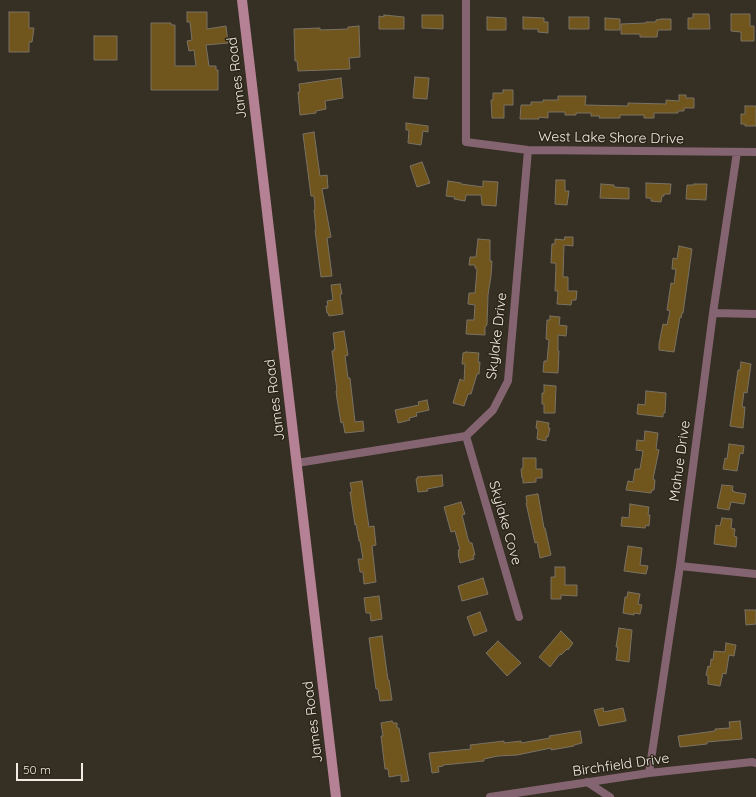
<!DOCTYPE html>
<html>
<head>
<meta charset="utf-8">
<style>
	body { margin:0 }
	#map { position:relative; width:756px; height:797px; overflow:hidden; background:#362f23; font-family:Quicksand,sans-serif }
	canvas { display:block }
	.scale { position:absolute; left:16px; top:763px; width:67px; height:18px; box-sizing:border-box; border:2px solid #f0ece4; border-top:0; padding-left:5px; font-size:12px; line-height:14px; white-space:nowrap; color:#f0ece4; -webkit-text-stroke:3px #2c2519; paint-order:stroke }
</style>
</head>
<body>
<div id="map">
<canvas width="756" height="797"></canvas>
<div class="scale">50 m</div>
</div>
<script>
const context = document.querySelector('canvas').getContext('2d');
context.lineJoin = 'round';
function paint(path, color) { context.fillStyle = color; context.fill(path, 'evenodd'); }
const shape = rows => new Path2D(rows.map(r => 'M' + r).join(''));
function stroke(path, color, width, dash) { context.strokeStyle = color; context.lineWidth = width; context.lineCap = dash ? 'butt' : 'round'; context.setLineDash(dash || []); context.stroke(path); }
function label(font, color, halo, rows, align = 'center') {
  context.font = font + ' Quicksand,sans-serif'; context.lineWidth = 3; context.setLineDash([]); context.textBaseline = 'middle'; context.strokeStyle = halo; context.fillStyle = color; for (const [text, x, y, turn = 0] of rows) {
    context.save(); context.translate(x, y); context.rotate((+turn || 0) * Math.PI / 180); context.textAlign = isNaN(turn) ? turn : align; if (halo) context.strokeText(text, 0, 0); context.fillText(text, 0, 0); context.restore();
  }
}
const building = shape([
	[9,12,29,12,29,28,34,28,32,42,29,42,29,52,9,52,9,12],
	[187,12,207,12,207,29,226,26,228,43,206,45,209,66,216,66,216,70,218,70,218,90,151,90,151,23,171,23,171,25,175,25,175,66,196,66,194,50,189,51,187,41,192,40,190,22,187,22,187,12],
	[693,14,709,14,710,29,688,29,688,18,693,18,693,14],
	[731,14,750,14,750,26,754,26,754,41,741,41,741,32,731,31,731,14],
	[384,15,404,17,404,29,379,29,379,16,384,17,384,15],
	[422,15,443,15,443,29,422,28,422,15],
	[487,17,506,18,506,30,487,30,487,17],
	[523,17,544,18,544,22,548,22,548,33,538,32,538,29,523,29,523,17],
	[569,17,589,17,589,29,569,29,569,17],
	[605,18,620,19,620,30,605,30,605,18],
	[662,19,671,19,671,30,658,30,657,37,640,37,640,34,621,34,621,24,646,23,646,22,656,22,656,20,662,19],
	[359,26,360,57,349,58,350,69,298,71,297,61,295,61,294,29,320,28,320,30,348,29,348,27,359,26],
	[94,36,117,36,117,60,94,60,94,36],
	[415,77,429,78,427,99,413,98,415,77],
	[341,78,343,98,325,101,326,109,316,111,316,113,300,115,298,92,300,92,299,84,341,78],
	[503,90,513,90,513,105,504,105,504,118,492,118,491,100,493,100,493,93,503,93,503,90],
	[679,95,686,95,686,98,694,98,694,108,684,108,684,111,678,111,678,113,654,113,654,118,644,118,644,115,620,115,620,118,599,118,600,116,591,116,591,113,576,113,576,115,565,115,565,112,548,112,548,118,539,117,539,119,520,119,521,105,531,105,531,102,543,102,543,100,558,100,558,96,586,96,585,105,628,106,628,103,666,104,666,100,679,101,679,95],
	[745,106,756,106,756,126,745,126,745,124,741,124,741,114,745,114,745,106],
	[406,123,428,126,428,132,423,131,421,145,408,143,409,130,406,130,406,123],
	[314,132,320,176,327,175,328,188,322,189,331,237,327,238,332,276,321,277,315,230,316,230,314,210,315,209,314,196,311,196,303,134,314,132],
	[422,162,430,183,417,187,410,166,422,162],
	[556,180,565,180,565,191,569,191,567,205,555,204,556,180],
	[448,181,461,183,461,184,483,187,483,181,498,182,496,206,482,205,481,195,466,195,465,201,454,199,455,197,446,196,448,181],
	[646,183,671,184,670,194,664,194,664,196,662,196,661,202,651,201,651,198,646,198,646,183],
	[601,184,614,185,614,187,629,188,629,199,600,198,601,184],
	[694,184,707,184,706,200,686,199,687,185,694,185,694,184],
	[565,237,573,237,573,246,564,245,563,277,568,277,568,291,577,291,576,300,572,300,571,305,557,304,558,291,555,291,556,265,555,263,551,263,552,244,555,244,555,239,564,240,565,237],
	[478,239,490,240,490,261,492,261,491,276,488,295,487,325,485,327,485,335,466,334,467,320,474,320,475,305,468,304,469,293,475,293,477,269,475,268,475,265,469,265,470,257,476,257,478,239],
	[679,246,692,249,683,313,682,313,681,318,680,317,674,352,659,350,659,344,663,324,667,325,670,311,667,310,671,283,674,284,676,269,672,269,673,258,677,259,679,246],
	[340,284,342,294,340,294,343,314,329,316,328,313,327,313,326,306,328,306,327,301,333,300,331,285,340,284],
	[550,316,560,317,559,325,567,326,566,336,558,335,558,351,559,351,558,373,543,372,544,361,547,361,549,340,546,339,547,320,550,320,550,316],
	[344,331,348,355,345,356,348,378,350,378,355,422,363,421,364,431,345,433,343,422,341,423,337,399,336,391,337,391,332,351,334,351,334,349,335,349,333,333,344,331],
	[466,352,479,353,478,362,480,362,479,374,477,374,471,394,468,394,464,406,453,403,460,379,464,381,465,364,462,364,463,353,466,352],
	[741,362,751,364,747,393,744,392,742,407,745,407,743,428,730,426,738,370,740,370,741,362],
	[544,385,556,386,555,413,544,413,544,404,542,404,542,393,544,393,544,385],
	[646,391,666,393,665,413,663,413,663,417,637,414,638,404,645,405,646,391],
	[427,400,429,410,416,413,417,416,409,418,410,420,398,423,395,410,419,405,418,402,427,400],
	[537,421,549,423,548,428,550,428,548,437,546,437,546,441,537,439,538,429,536,428,537,421],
	[645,431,658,433,656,449,659,450,653,479,655,480,654,490,652,490,651,493,626,490,628,481,633,482,635,469,640,469,643,451,636,450,637,440,644,441,645,431],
	[729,444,744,446,743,454,740,453,737,471,723,469,725,458,727,459,729,444],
	[523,458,536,458,536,469,542,469,542,478,536,478,536,482,523,483,523,478,522,478,521,469,523,468,523,458],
	[442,475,443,486,427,489,428,491,418,492,416,479,418,478,417,477,442,475],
	[362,481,369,527,374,526,376,545,372,546,376,582,364,584,363,572,360,572,358,559,363,559,360,541,359,541,356,524,355,525,350,492,352,492,350,483,362,481],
	[722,485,733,486,732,491,734,491,734,492,746,494,744,504,731,502,729,510,717,508,722,485],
	[537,494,538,494,544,528,545,528,551,555,540,558,537,542,535,543,526,503,527,503,526,496,537,494],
	[461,502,465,514,462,515,468,539,470,543,472,543,475,555,473,555,474,559,460,563,458,553,459,553,458,550,460,550,455,531,451,532,444,507,461,502],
	[630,504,649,507,648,515,650,515,649,526,646,525,645,528,621,526,622,517,629,518,630,504],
	[722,518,732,519,731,528,735,529,734,536,737,537,736,547,714,544,716,525,720,526,722,518],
	[628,546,642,548,640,565,648,566,646,574,624,571,628,546],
	[555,567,565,567,565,585,577,585,577,596,561,595,561,599,551,599,551,577,555,577,555,567],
	[483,578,488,594,462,601,458,586,483,578],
	[628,592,640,594,638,604,642,605,640,614,634,613,634,615,623,613,625,597,627,597,628,592],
	[379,596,382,619,371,621,370,613,366,613,364,598,379,596],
	[745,610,756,610,756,624,746,625,745,610],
	[480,612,487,631,474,636,467,617,480,612],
	[619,628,632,630,629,662,616,660,618,647,616,647,619,628],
	[561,631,573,643,568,650,567,649,561,655,560,654,550,667,539,657,561,631],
	[382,636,388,680,389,680,392,700,380,701,378,689,376,689,369,638,382,636],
	[498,641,521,663,507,676,486,653,498,641],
	[726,643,736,645,734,656,729,655,726,674,723,673,720,686,708,684,708,676,706,675,708,666,710,667,711,659,713,660,714,651,725,652,726,643],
	[603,708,604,712,623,708,626,721,599,726,594,710,603,708],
	[392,721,393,723,397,723,397,728,399,728,409,781,401,782,401,775,389,777,388,769,385,769,381,736,383,736,381,723,392,721],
	[740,721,742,739,707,742,707,744,680,747,678,736,715,731,715,729,730,728,729,722,740,721],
	[580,731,582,743,574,745,574,746,551,750,551,748,517,755,498,756,484,759,484,761,443,765,443,766,438,767,439,772,432,773,429,753,471,749,470,745,504,741,504,743,521,741,521,743,550,738,549,736,580,731]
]);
const minor = shape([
	[466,0,466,142,528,150,756,152],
	[713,313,756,314],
	[466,436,519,617],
	[297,463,466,436,493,410,508,381,528,150],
	[680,566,756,574],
	[649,773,680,566,713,313,737,152],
	[587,782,610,797],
	[490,797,649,773,752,762,756,763]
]);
const secondary = shape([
	[242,0,336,797]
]);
const streetNames = [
	["James Road",237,78,-97],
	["West Lake Shore Drive",611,138,1],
	["Skylake Drive",497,336,-83],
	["James Road",275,400,-97],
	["Mahue Drive",680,461,-82],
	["Skylake Cove",505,523,74],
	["James Road",313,722,-97],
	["Birchfield Drive",621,765,-8]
];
paint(building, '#70551c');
stroke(building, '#7a7264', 1);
stroke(minor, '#856471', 8);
stroke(secondary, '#b58195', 10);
label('14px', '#f0ece4', '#2c2519', streetNames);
</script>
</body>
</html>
